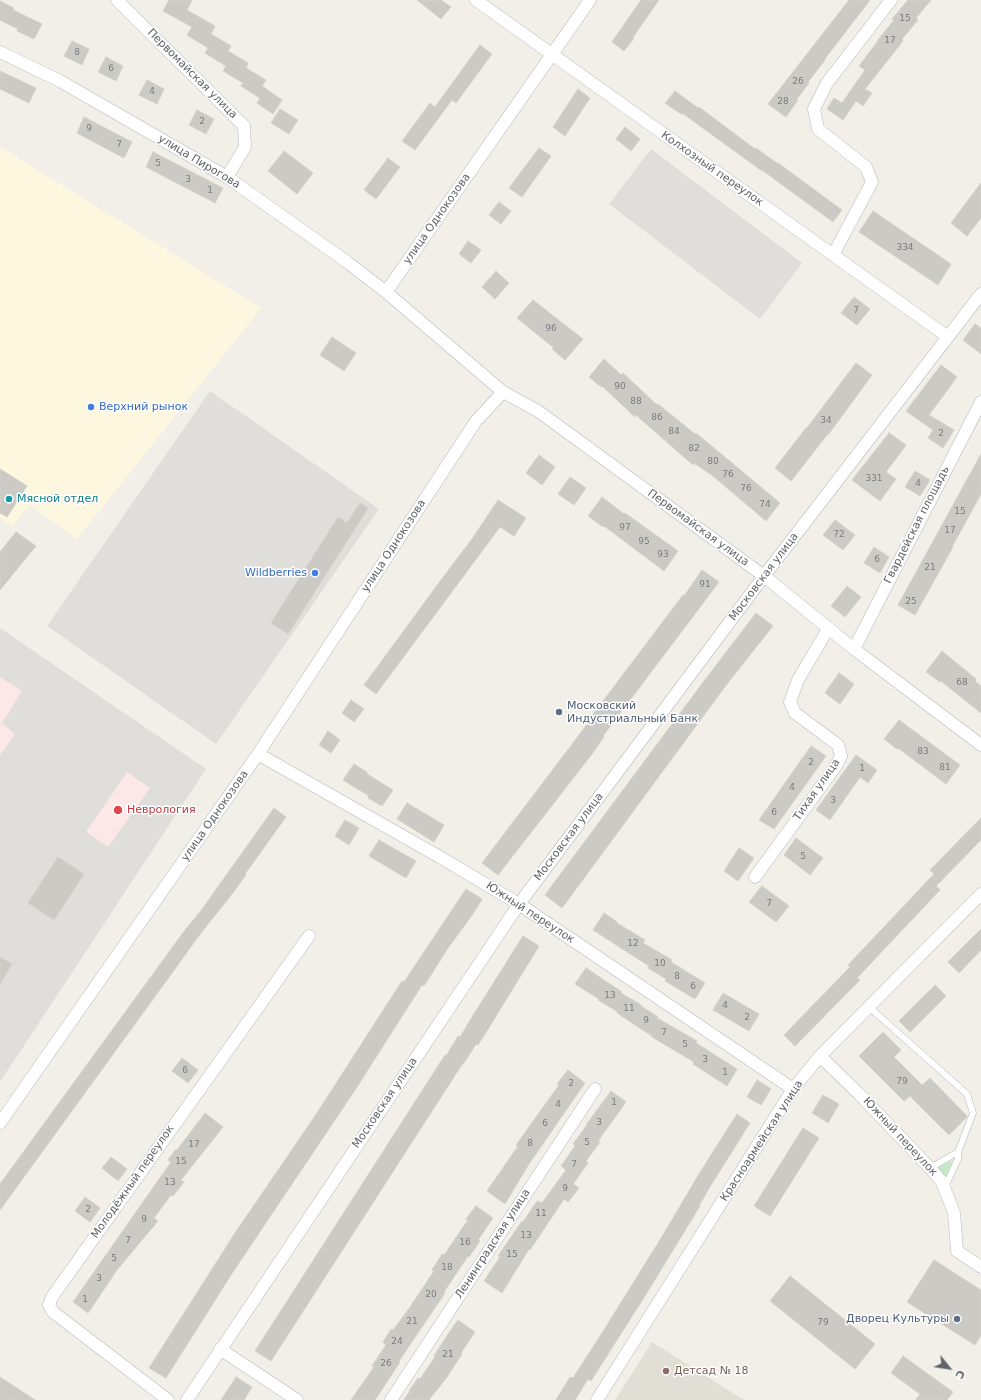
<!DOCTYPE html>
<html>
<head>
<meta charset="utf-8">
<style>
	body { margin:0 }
	#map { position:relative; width:981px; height:1400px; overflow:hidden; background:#f1efe8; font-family:"DejaVu Sans",sans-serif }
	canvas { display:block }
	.north { position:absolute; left:929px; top:1348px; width:40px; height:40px; -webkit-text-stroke:3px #fff; paint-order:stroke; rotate:120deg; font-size:11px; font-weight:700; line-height:16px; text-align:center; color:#5f6368 }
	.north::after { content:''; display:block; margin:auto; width:14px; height:18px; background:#5f6368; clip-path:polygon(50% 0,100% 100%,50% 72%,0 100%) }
</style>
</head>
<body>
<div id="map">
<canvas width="981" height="1400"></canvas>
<div class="north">С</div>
</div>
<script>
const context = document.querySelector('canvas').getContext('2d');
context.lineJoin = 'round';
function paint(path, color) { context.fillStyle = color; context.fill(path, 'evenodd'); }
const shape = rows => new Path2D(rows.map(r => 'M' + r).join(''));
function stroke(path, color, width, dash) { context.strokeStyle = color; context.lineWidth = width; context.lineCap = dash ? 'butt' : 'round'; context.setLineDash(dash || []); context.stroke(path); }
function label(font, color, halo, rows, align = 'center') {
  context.font = font + ' "DejaVu Sans",sans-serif'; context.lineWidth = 3; context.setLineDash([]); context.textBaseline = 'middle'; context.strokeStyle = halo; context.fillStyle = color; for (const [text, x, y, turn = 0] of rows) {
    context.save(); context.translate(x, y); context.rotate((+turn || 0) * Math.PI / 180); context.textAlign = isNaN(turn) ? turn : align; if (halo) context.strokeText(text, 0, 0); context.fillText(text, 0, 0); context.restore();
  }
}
const commercial = shape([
	[0,147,261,308,77,539,30,505,12,526,0,518]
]);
const industrial = shape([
	[651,149,802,263,760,319,609,204],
	[210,391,379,509,216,744,47,626],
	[0,628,206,769,0,1082]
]);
const education = shape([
	[652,1342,744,1400,615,1400]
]);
const medical = shape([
	[0,677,22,691,2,723,15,734,0,755],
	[127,772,150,788,108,847,86,832]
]);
const green = shape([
	[953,1160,945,1179,937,1168]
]);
const building = shape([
	[169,0,192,0,187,10,215,26,211,34,231,46,228,51,248,63,246,68,266,80,262,86,282,100,273,114,257,103,260,98,241,86,243,83,223,71,226,66,205,53,208,48,187,35,192,27,163,11,169,0],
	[417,0,441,0,451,7,441,19,417,0],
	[641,0,659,0,633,37,634,38,624,51,612,42,641,0],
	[849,0,870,0,824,60,825,60,808,82,809,83,797,99,798,100,786,117,768,104,849,0],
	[908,0,931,0,916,18,918,20,902,39,903,41,865,89,872,93,863,106,856,101,843,120,827,109,834,98,842,103,865,70,859,66,878,41,877,41,894,20,892,19,908,0],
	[0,1,14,8,13,10,42,24,34,39,17,31,18,29,0,20,0,1],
	[72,41,89,49,82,65,64,56,72,41],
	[480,45,492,54,456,103,452,100,415,150,402,141,430,103,435,107,480,45],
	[106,57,123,66,116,81,98,72,106,57],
	[0,71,36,88,29,103,0,89,0,71],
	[147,80,164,89,157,104,139,95,147,80],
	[578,89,590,98,565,136,553,127,578,89],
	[675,91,698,108,699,107,755,149,756,148,778,164,778,163,842,210,833,222,762,170,762,171,682,113,681,114,665,103,675,91],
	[280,109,298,120,289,134,271,123,280,109],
	[197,110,214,119,206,134,189,125,197,110],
	[84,117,132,142,124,158,77,133,84,117],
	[625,127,640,139,631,151,616,139,625,127],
	[539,148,551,156,522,197,509,188,539,148],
	[284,151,313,173,297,194,268,171,284,151],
	[153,152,223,188,215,203,146,167,153,152],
	[388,158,400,167,376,199,364,190,388,158],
	[981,183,981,218,967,236,951,223,981,183],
	[499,202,511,211,501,224,489,215,499,202],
	[873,211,951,264,938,285,859,232,873,211],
	[468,241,481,250,471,263,459,254,468,241],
	[496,271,509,283,495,299,482,287,496,271],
	[854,297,870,309,857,325,841,313,854,297],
	[533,300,583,339,565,360,552,349,554,348,517,318,533,300],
	[975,324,981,328,981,354,963,340,975,324],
	[332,337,356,353,344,371,320,355,332,337],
	[604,359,621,375,623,373,657,405,658,404,695,434,696,433,780,503,766,521,713,476,694,463,693,465,636,415,635,417,602,386,601,387,589,377,604,359],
	[856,363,872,375,828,435,827,435,791,481,775,468,806,428,807,428,856,363],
	[941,365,957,377,929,415,954,430,943,448,928,438,933,430,906,411,941,365],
	[889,433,906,445,886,472,896,479,880,501,852,480,889,433],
	[981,454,981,494,952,547,953,547,915,615,898,605,981,454],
	[539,455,555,467,542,485,526,473,539,455],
	[0,469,27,486,7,517,0,513,0,469],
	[915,471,930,480,920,496,905,487,915,471],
	[570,477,586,488,574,505,558,494,570,477],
	[602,497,624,514,625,513,678,551,664,571,604,526,603,527,588,516,602,497],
	[498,500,526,518,514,536,500,527,376,694,364,685,441,580,472,539,498,500],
	[360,503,368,508,288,634,271,623,338,517,347,523,360,503],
	[835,520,855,535,843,550,823,535,835,520],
	[16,532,36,546,0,590,0,552,16,532],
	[874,547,889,557,880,573,864,563,874,547],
	[702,570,719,582,603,736,604,737,592,754,498,875,482,863,570,747,594,715,593,714,606,697,683,595,684,596,702,570],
	[847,586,861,597,845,617,831,606,847,586],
	[756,613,773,626,727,684,562,908,545,895,701,685,756,613],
	[942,651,976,679,975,681,981,686,981,713,941,681,940,682,926,672,942,651],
	[839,673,854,684,840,704,825,693,839,673],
	[351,700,364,709,354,722,342,713,351,700],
	[899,720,960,765,946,784,898,748,897,749,884,739,899,720],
	[328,731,340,740,331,753,319,745,328,731],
	[811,746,826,756,774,829,759,820,811,746],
	[856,755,877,770,868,783,860,777,830,820,816,810,856,755],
	[354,764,367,772,367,774,393,790,382,806,368,798,369,796,343,780,354,764],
	[407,803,444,825,434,842,397,819,407,803],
	[274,808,286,817,245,874,246,875,232,894,201,933,0,1210,0,1184,185,930,200,912,274,808],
	[981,818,981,840,936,886,940,890,857,978,860,980,795,1046,784,1035,850,967,848,965,934,874,930,870,981,818],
	[345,820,359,828,349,845,335,836,345,820],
	[796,838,823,858,810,875,784,855,796,838],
	[379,840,416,861,406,878,369,856,379,840],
	[739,848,754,858,738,881,724,871,739,848],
	[58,857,84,874,54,920,28,903,58,857],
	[762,886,789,906,776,922,749,902,762,886],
	[466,889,482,899,473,914,448,948,424,986,422,985,357,1087,231,1275,166,1378,149,1368,235,1233,315,1116,402,981,404,982,466,889],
	[604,913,617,922,617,923,645,940,643,943,672,960,671,962,705,983,695,999,665,981,666,979,648,968,649,966,593,930,604,913],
	[981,929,981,950,959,973,948,962,981,929],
	[523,936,539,946,490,1026,478,1045,476,1044,464,1063,463,1063,271,1361,255,1351,445,1055,446,1056,458,1036,460,1037,472,1017,523,936],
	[0,957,12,964,0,984,0,957],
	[586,968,622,992,621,993,641,1005,641,1006,658,1017,657,1018,697,1041,696,1043,737,1069,727,1086,693,1064,694,1062,652,1037,652,1036,617,1013,618,1012,598,1000,599,999,575,984,586,968],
	[935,985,946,996,910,1032,899,1021,935,985],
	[723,993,759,1014,749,1031,713,1010,723,993],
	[883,1032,901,1050,894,1057,922,1085,930,1078,967,1116,966,1118,949,1135,910,1096,904,1101,859,1056,883,1032],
	[182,1058,198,1070,188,1083,172,1071,182,1058],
	[568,1070,585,1083,529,1164,505,1204,487,1191,518,1146,516,1145,559,1085,557,1084,568,1070],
	[757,1080,771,1089,761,1105,747,1097,757,1080],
	[611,1091,626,1102,598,1141,600,1142,586,1161,588,1163,573,1184,579,1188,568,1202,564,1199,530,1250,529,1249,502,1293,484,1281,500,1257,498,1256,522,1221,523,1222,537,1201,542,1203,566,1170,561,1166,575,1146,573,1144,587,1125,586,1125,611,1091],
	[823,1095,839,1104,828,1123,812,1113,823,1095],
	[205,1113,223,1127,181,1180,184,1182,173,1196,171,1195,154,1218,158,1221,117,1270,88,1313,73,1302,171,1162,168,1160,176,1149,177,1150,205,1113],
	[737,1114,750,1123,711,1185,699,1206,700,1206,645,1296,591,1381,588,1379,575,1400,556,1400,570,1377,573,1378,602,1333,663,1235,699,1174,737,1114],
	[803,1128,819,1138,770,1216,754,1206,803,1128],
	[111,1157,127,1169,118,1181,102,1168,111,1157],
	[85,1197,100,1208,90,1222,75,1211,85,1197],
	[476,1206,493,1218,478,1240,480,1241,469,1257,468,1256,444,1292,445,1293,399,1361,400,1362,375,1400,351,1400,374,1367,372,1366,386,1345,383,1342,391,1329,393,1330,408,1310,434,1271,432,1270,442,1254,444,1255,468,1220,466,1219,476,1206],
	[934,1260,981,1290,981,1335,975,1345,907,1302,934,1260],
	[790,1276,875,1344,855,1369,770,1301,790,1276],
	[458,1320,475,1332,461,1353,462,1354,447,1377,429,1400,404,1400,410,1391,409,1391,418,1378,420,1379,435,1357,434,1356,448,1334,458,1320],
	[903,1356,953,1392,947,1400,916,1400,920,1394,891,1373,903,1356],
	[0,1377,35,1400,0,1400,0,1377],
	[236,1377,252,1387,244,1400,221,1400,236,1377]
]);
const lane = shape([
	[869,1007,967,1094,973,1113,958,1152,958,1159,945,1187],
	[930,1168,958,1152]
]);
const street = shape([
	[117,0,244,126,245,147,227,177],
	[476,0,948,337],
	[0,52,60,81,227,177,347,262,386,292,503,392,476,421,258,754,0,1123],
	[833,255,872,182,866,167,818,129,814,109,827,83,891,0],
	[386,292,590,0],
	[503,392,538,411,764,576,854,649,981,745],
	[854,649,981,402],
	[258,754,438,856,519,904,793,1089],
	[755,877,836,766,841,756,838,745,795,713,790,702,798,680,828,629],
	[820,1056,858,1093,930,1168,942,1182,954,1213,957,1251,981,1267],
	[220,1349,297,1400],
	[168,1400,53,1312,49,1305,52,1297,309,936],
	[187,1400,519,904,764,576,981,294],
	[391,1400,595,1089],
	[597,1400,793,1089,820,1056,981,894]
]);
const markers = [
	[91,407,4,"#3f7fe0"],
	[9,499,4,"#0f9aa8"],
	[315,573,4,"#3f7fe0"],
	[559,712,4,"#5c6f8a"],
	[118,810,5,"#e0444e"],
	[957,1319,4,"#5c6f8a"],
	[666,1371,4,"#8d6e63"]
];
const numberNames = [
	["15",905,19],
	["17",890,41],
	["8",77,53],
	["6",111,69],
	["26",798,82],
	["4",152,92],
	["28",783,102],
	["2",202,122],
	["9",89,129],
	["7",119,145],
	["5",158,164],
	["3",188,180],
	["1",210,191],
	["334",905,248],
	["7",856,311],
	["96",551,329],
	["90",620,387],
	["88",636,402],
	["86",657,418],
	["34",826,421],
	["84",674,432],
	["2",941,434],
	["82",694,449],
	["80",713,462],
	["76",728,475],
	["331",874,479],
	["4",918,484],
	["76",746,489],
	["74",765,505],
	["15",960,512],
	["97",625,528],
	["17",950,531],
	["72",839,535],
	["95",644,542],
	["93",663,555],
	["6",877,560],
	["21",930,568],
	["91",705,585],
	["25",911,602],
	["68",962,683],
	["83",923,752],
	["2",811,763],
	["81",945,768],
	["1",862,769],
	["4",792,788],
	["3",833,801],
	["6",774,813],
	["5",803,857],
	["7",769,904],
	["12",633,944],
	["10",660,964],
	["8",677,977],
	["6",693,987],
	["13",610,996],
	["4",725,1006],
	["11",629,1009],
	["2",747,1018],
	["9",646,1021],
	["7",664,1033],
	["5",685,1045],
	["3",705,1060],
	["6",185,1071],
	["1",725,1073],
	["79",902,1082],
	["2",571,1084],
	["1",614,1103],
	["4",558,1105],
	["3",599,1123],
	["6",545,1124],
	["5",587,1143],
	["8",530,1144],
	["17",194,1145],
	["15",181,1162],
	["7",574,1165],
	["13",170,1183],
	["9",565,1189],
	["2",88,1210],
	["11",541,1214],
	["9",144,1220],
	["13",526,1236],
	["7",128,1241],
	["16",465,1243],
	["15",512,1255],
	["5",114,1259],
	["18",447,1268],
	["3",99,1279],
	["20",431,1295],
	["1",85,1300],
	["21",412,1322],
	["79",823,1323],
	["24",397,1342],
	["21",448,1355],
	["26",386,1364]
];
const streetNames = [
	["Первомайская улица",192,74,45],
	["улица Пирогова",199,162,31],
	["Колхозный переулок",712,169,35],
	["улица Однокозова",437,219,-55],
	["Гвардейская площадь",917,525,-63],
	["Первомайская улица",698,528,36],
	["улица Однокозова",394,546,-57],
	["Московская улица",764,577,-53],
	["Тихая улица",817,790,-55],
	["улица Однокозова",215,816,-55],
	["Московская улица",569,837,-53],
	["Южный переулок",530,913,33],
	["Московская улица",385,1103,-56],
	["Южный переулок",900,1137,47],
	["Красноармейская улица",762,1141,-57],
	["Молодёжный переулок",133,1182,-55],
	["Ленинградская улица",493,1244,-57]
];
const shopNames = [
	["Верхний рынок",99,407],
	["Wildberries",307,573,"right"]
];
const cultureNames = [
	["Мясной отдел",17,499]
];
const serviceNames = [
	["Московский",567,706],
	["Индустриальный Банк",567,719],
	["Дворец Культуры",949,1319,"right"]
];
const healthNames = [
	["Неврология",127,810]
];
const educationNames = [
	["Детсад № 18",674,1371]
];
paint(commercial, '#fef7e0');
paint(industrial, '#e0deda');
paint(education, '#e1ded6');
paint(medical, '#fce8e6');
paint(green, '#c5e8c5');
paint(building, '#cccac5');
stroke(building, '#d6d1c6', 1);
stroke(lane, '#b5b8bc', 7);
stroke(street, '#b5b8bc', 13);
stroke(lane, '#fff', 6);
stroke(street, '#fff', 12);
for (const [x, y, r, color] of markers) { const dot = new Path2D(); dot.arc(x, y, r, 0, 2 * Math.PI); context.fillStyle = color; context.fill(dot); stroke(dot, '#fff', 1.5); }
label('9px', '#7a7d7f', null, numberNames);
label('11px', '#5f6368', '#fff', streetNames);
label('11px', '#366cbe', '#fff', shopNames, 'left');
label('11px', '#0d838f', '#fff', cultureNames, 'left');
label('11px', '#4e5e75', '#fff', serviceNames, 'left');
label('11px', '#be3a42', '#fff', healthNames, 'left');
label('11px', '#785e54', '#fff', educationNames, 'left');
</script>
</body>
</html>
